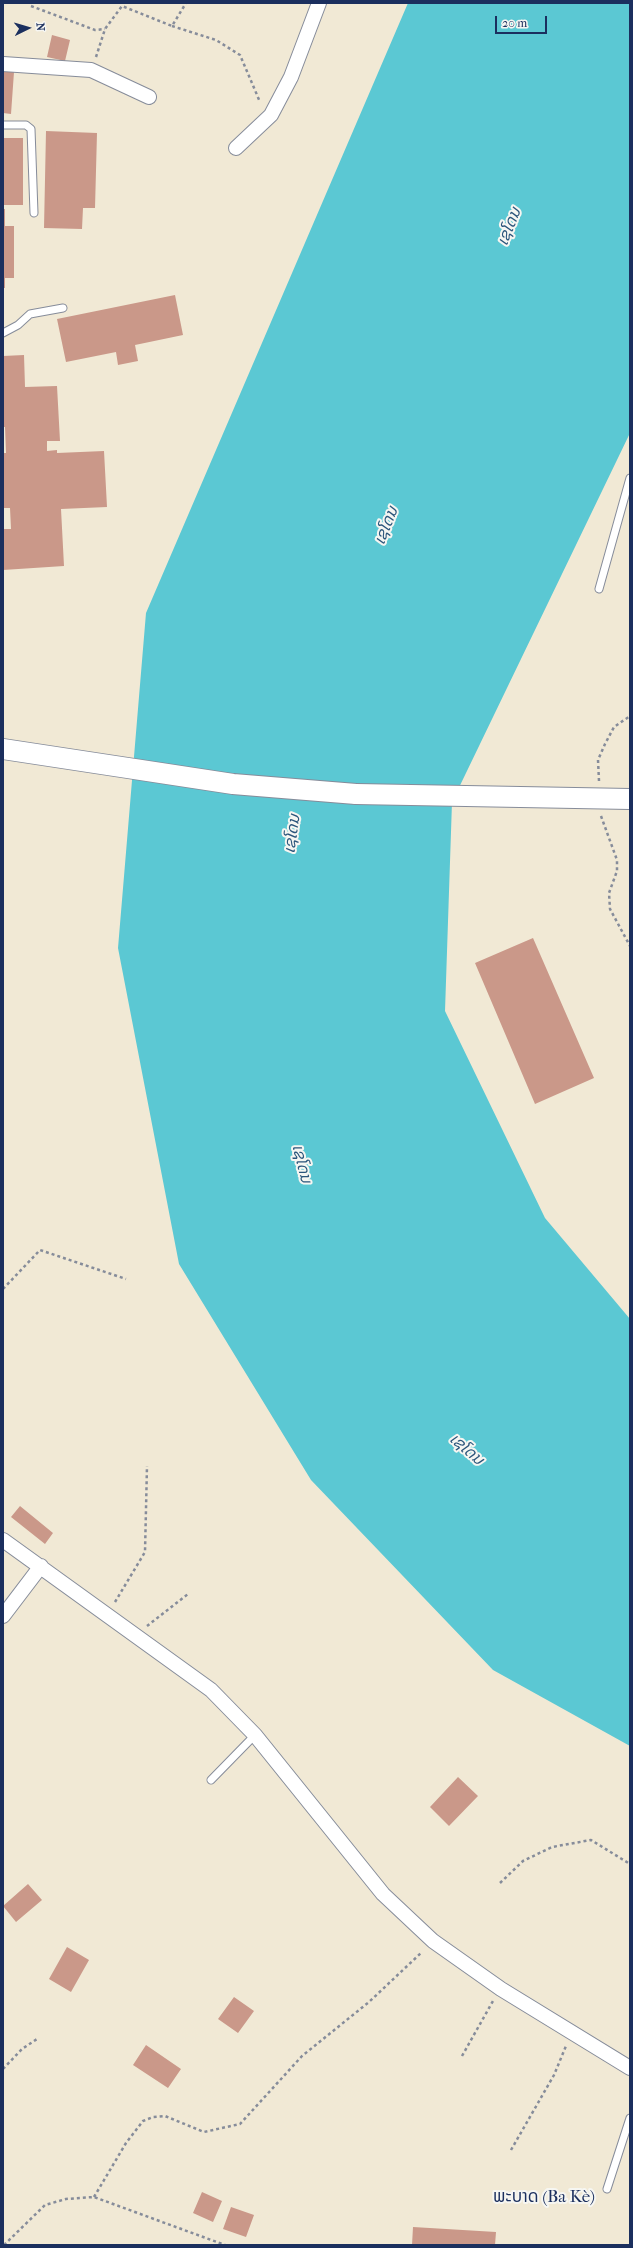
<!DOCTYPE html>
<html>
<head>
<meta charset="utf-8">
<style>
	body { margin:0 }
	#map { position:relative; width:633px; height:2248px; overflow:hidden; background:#f1e9d5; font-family:"IM FELL French Canon",serif }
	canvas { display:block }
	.frame { position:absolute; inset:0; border:4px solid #1b2f5e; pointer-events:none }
	.north { position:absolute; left:8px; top:8px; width:40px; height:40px; -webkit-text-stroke:3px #f6f6f2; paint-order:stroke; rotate:85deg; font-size:11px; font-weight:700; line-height:16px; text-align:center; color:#1b2f5e }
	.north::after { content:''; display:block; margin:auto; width:14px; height:18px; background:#1b2f5e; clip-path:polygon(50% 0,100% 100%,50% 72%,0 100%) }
	.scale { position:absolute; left:495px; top:16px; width:52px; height:18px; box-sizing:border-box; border:2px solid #1b2f5e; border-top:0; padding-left:5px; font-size:12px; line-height:14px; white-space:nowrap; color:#1b2f5e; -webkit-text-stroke:3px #f6f6f2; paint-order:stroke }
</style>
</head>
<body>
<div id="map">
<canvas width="633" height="2248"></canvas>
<div class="frame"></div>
<div class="north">N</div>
<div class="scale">20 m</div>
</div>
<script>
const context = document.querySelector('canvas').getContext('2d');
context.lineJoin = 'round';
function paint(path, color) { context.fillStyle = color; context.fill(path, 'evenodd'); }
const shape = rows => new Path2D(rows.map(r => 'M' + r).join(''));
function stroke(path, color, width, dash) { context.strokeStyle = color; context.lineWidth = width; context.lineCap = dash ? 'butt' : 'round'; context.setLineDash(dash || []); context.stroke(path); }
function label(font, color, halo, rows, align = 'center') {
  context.font = font + ' "IM FELL French Canon","Noto Sans Lao",serif'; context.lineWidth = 4; context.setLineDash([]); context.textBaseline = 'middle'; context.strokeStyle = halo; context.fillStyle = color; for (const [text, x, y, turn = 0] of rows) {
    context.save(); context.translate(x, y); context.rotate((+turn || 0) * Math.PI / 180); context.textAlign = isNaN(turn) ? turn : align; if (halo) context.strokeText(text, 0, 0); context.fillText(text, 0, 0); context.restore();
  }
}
const water = shape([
	[408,3,630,3,630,433,452,802,445,1011,545,1218,630,1319,630,1746,493,1670,311,1480,179,1264,118,948,146,613]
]);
const building = shape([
	[52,35,70,40,65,61,47,57],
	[3,71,14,72,11,114,3,113],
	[46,131,97,133,95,208,83,208,82,229,44,228],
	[3,138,23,138,23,205,3,205],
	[3,209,5,209,5,226,14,226,14,278,5,278,5,288,3,288],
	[175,295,183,335,135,345,138,361,118,365,116,352,66,362,57,319],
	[24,355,25,387,57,386,60,441,47,441,47,451,57,450,57,453,104,451,107,507,61,509,64,566,3,570,3,529,11,529,10,508,3,508,3,453,6,453,5,427,3,427,3,356],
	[533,938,594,1078,535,1104,475,963],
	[20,1506,53,1533,45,1544,11,1517],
	[458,1777,478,1796,449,1826,430,1807],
	[28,1884,42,1900,16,1922,3,1906],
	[67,1947,89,1960,71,1992,49,1979],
	[234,1997,254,2011,238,2033,218,2019],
	[146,2045,181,2069,168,2088,133,2065],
	[202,2192,222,2201,213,2222,193,2213],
	[231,2207,254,2215,246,2237,223,2229],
	[413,2227,496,2232,495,2245,412,2245]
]);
const path = shape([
	[31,6,95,30,105,29],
	[172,26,216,40,240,55,260,102],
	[96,57,105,29,122,6,172,26,186,3],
	[599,781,598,760,605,744,614,727,630,716],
	[601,816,617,860,617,871,609,893,610,909,630,946],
	[3,1289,40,1250,126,1279],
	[115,1602,145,1552,147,1466],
	[147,1626,188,1594],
	[500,1883,523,1861,552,1847,591,1840,630,1864],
	[462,2056,493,2001],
	[3,2069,22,2049,37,2039],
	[511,2150,554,2075,566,2046],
	[94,2197,126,2143,143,2121,153,2117,165,2116,204,2132,240,2124,302,2056,369,2002,422,1952],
	[4,2245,45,2205,66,2199,94,2197,225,2245]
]);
const lane = shape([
	[3,125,26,125,31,129,34,213],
	[3,333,18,325,30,314,63,308],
	[599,589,630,478],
	[211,1780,255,1735],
	[607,2189,630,2118]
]);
const street = shape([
	[3,64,91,70,149,97],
	[236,148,271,115,291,77,319,3],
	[3,1540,211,1690,255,1735,383,1894,433,1941,501,1989,630,2068],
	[3,1616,41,1566]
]);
const secondary = shape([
	[3,749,233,784,356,794]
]);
const secondaryBridge = shape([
	[356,794,630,799]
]);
const waterNames = [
	["ເຊໂດນ",510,227,-68],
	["ເຊໂດນ",387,526,-68],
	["ເຊໂດນ",293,834,-82],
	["ເຊໂດນ",301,1164,76],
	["ເຊໂດນ",466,1450,41]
];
const quarterNames = [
	["ພະບາດ (Ba Kè)",544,2198]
];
paint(water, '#5bc8d3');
paint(building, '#ca9889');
stroke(lane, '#868c9a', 9);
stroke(street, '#868c9a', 16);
stroke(secondary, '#868c9a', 22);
stroke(path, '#868c9a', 2.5, [3, 3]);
stroke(lane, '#fff', 7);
stroke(street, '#fff', 14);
stroke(secondary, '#fff', 20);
stroke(secondaryBridge, '#868c9a', 22, []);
stroke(secondaryBridge, '#fff', 20);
label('italic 16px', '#2b557b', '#f6f6f2', waterNames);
label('17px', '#1b2f5e', '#f6f6f2', quarterNames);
</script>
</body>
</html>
